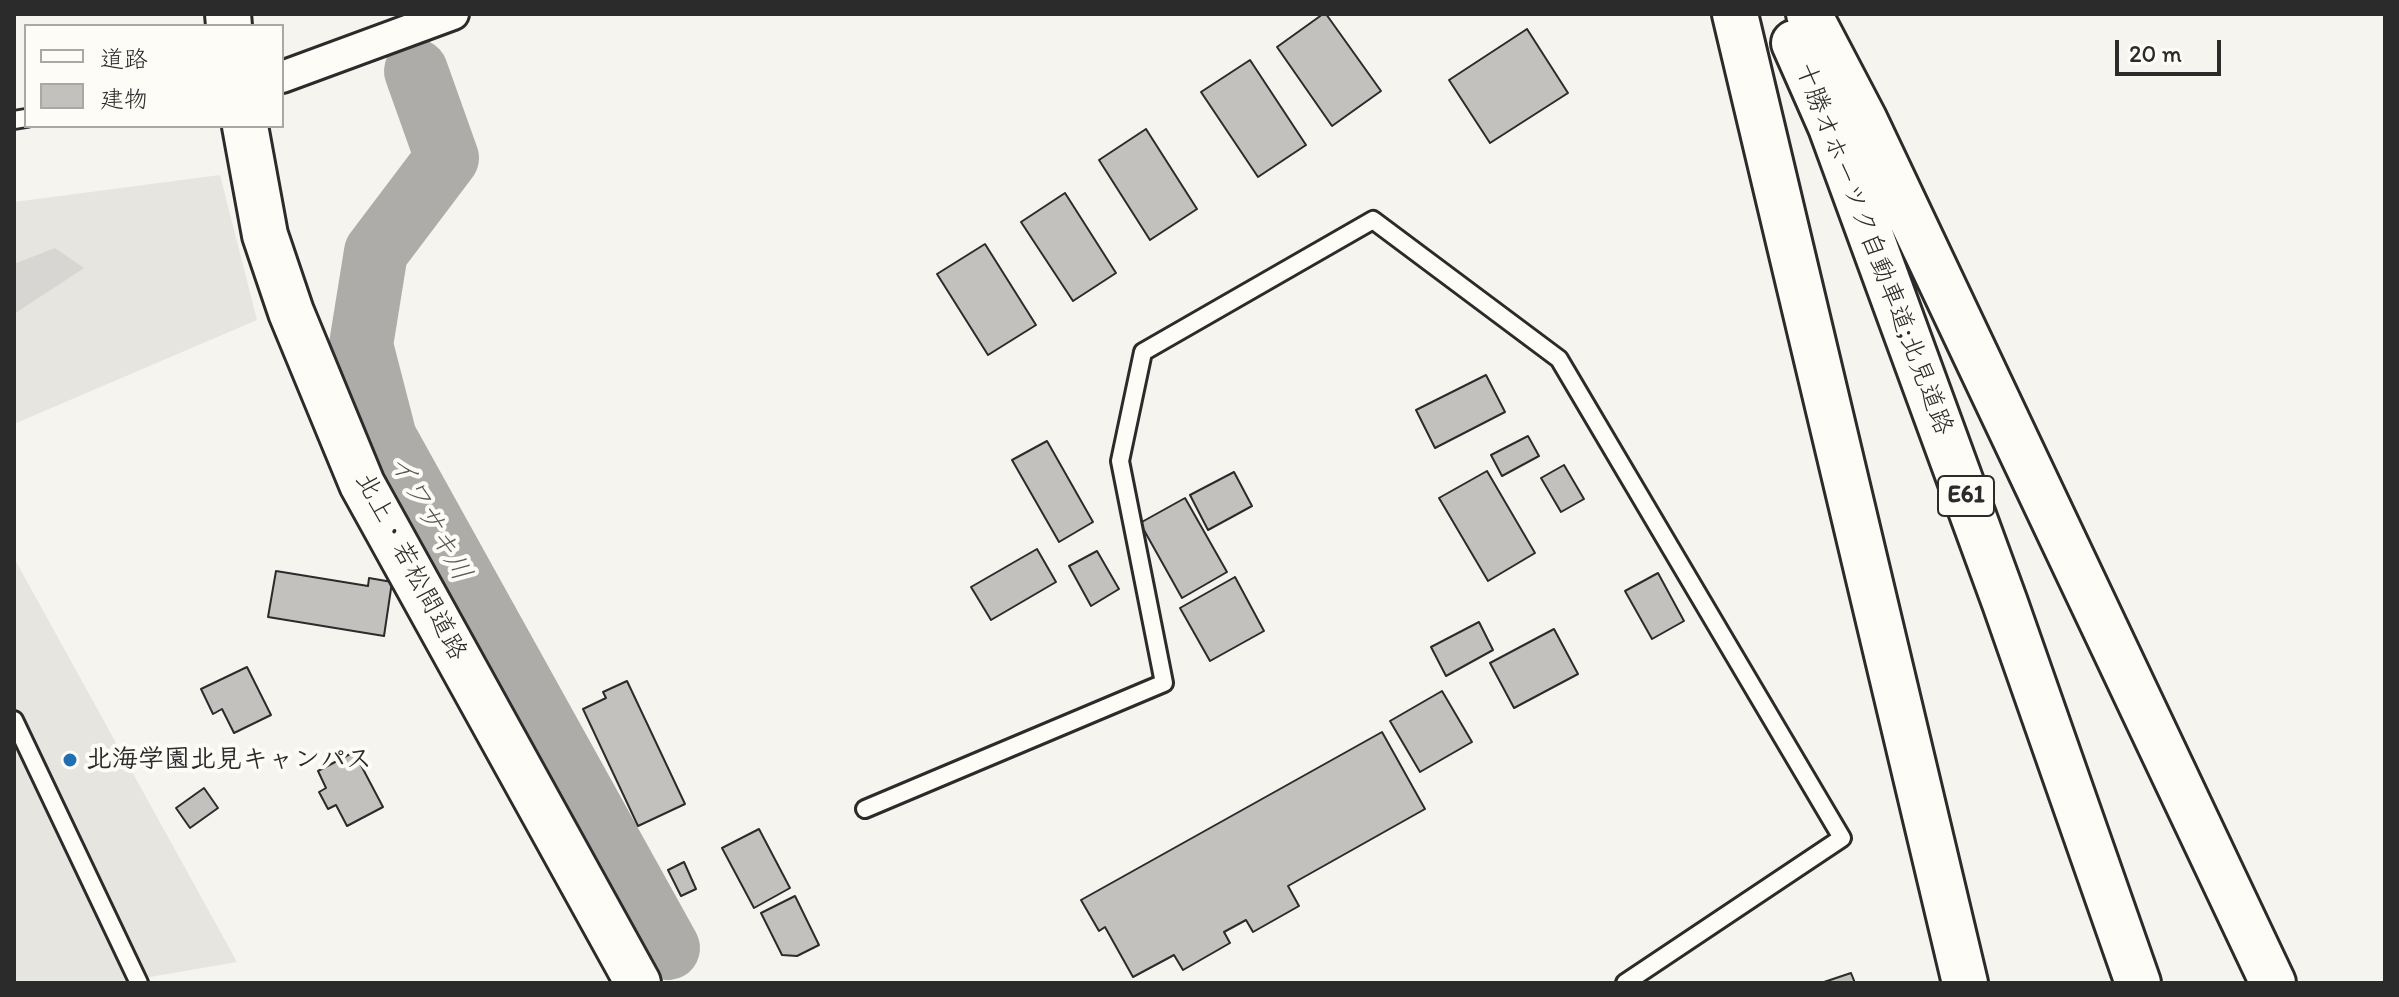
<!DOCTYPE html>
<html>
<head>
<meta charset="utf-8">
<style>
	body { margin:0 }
	#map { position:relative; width:2399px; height:997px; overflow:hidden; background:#f5f4ef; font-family:Itim,"Klee One",sans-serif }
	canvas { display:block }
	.frame { position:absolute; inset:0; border:16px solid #2b2b2b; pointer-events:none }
	.legend { position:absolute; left:24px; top:24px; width:260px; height:104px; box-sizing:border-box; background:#fdfcf7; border:2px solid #a9a8a5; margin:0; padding:10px 14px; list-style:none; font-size:24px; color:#2b2b2b }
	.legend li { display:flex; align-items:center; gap:16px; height:40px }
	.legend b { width:40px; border:2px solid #a9a8a5 }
	.scale { position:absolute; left:2115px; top:40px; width:106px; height:36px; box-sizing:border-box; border:4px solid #2b2b2b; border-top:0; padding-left:10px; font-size:24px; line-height:28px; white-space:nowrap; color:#2b2b2b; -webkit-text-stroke:6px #fdfcf7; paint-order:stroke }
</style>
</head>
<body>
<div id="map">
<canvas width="2399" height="997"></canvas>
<div class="frame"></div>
<ul class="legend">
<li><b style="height:10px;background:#fdfcf7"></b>道路</li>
<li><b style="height:22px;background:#c2c1be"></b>建物</li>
</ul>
<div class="scale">20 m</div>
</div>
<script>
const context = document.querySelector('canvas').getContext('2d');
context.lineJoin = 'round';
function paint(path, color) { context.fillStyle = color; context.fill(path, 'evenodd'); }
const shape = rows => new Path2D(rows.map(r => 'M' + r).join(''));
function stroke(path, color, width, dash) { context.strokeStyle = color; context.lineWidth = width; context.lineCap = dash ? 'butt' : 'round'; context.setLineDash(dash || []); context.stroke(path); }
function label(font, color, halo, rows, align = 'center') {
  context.font = font + ' Itim,"Klee One",sans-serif'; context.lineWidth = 8; context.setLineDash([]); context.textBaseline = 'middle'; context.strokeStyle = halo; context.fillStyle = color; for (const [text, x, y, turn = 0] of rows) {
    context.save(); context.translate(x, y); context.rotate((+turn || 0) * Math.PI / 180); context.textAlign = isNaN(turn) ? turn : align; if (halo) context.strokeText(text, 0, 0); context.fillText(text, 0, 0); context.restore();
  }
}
const built = shape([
	[220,175,257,320,14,424,14,202],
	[14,558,237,962,115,983,14,983]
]);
const green = shape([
	[55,248,84,268,14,314,14,264]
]);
const river = shape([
	[416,71,447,158,376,252,361,345,385,438,668,948]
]);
const building = shape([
	[1323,14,1326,14,1381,91,1332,126,1277,47,1323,14],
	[1527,29,1568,93,1490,143,1449,80,1527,29],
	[1250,60,1306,145,1258,177,1201,92,1250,60],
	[1146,129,1197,209,1150,240,1099,160,1146,129],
	[1065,193,1116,273,1073,301,1021,222,1065,193],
	[985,244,1036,325,988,355,937,274,985,244],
	[1486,375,1505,412,1435,448,1416,410,1486,375],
	[1528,436,1539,456,1502,476,1491,455,1528,436],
	[1047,441,1093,522,1059,542,1012,460,1047,441],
	[1564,465,1584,499,1561,512,1541,478,1564,465],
	[1487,471,1535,553,1488,581,1439,498,1487,471],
	[1234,472,1252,506,1208,530,1190,495,1234,472],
	[1185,498,1227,572,1182,598,1140,523,1185,498],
	[1037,549,1056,582,991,620,971,587,1037,549],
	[1097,551,1119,589,1091,606,1069,566,1097,551],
	[276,571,368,586,369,578,392,582,384,636,268,617,276,571],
	[1658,573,1684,621,1652,639,1625,591,1658,573],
	[1235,577,1264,631,1210,661,1180,608,1235,577],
	[1479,622,1493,650,1446,676,1431,647,1479,622],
	[1554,629,1578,674,1514,708,1490,663,1554,629],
	[247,667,271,715,234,733,222,709,213,714,201,689,247,667],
	[627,681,685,804,638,826,583,709,606,698,603,692,627,681],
	[1442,691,1472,742,1420,772,1390,721,1442,691],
	[1382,732,1425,809,1288,886,1299,906,1253,932,1246,920,1224,932,1230,943,1183,970,1174,955,1133,977,1105,927,1099,931,1081,900,1382,732],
	[354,752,383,807,347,826,336,805,328,809,319,792,326,788,318,771,354,752],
	[204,788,218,808,190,828,176,808,204,788],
	[759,829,790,888,754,908,722,848,759,829],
	[684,862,696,889,681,896,668,870,684,862],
	[795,896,819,945,797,956,782,955,761,913,795,896],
	[1851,973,1855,983,1821,983,1851,973]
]);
const lane = shape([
	[14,120,26,118],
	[14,720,139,983],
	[865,809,1164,683,1120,461,1143,352,1373,220,1559,359,1842,838,1625,983]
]);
const street = shape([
	[282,77,453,14]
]);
const secondary = shape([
	[228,14,229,26],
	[245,126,265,235,291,312,362,484,638,983]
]);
const highway = shape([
	[1735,14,1965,983],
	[1809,14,1864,119,2273,983],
	[1794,43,1831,127,2005,603,2138,983]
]);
const markers = [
	[70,760,8,"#1f6fb2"]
];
const shields = [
	[1966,496,56]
];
const shieldNames = [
	["E61",1966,496]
];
const streetNames = [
	["十勝オホーツク自動車道;北見道路",1873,249,69],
	["北上・若松間道路",410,567,62]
];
const poiNames = [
	["北海学園北見キャンパス",86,760]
];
const waterNames = [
	["イワサキ川",429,518,61]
];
paint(built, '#e6e5e0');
paint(green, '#d7d6d2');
stroke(river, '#adaca9', 64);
paint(building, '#c2c1be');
stroke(building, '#2b2b2b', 2);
stroke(lane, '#2b2b2b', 22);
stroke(street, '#2b2b2b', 36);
stroke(secondary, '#2b2b2b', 50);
stroke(highway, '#2b2b2b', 50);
stroke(lane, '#fdfcf7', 16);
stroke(street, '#fdfcf7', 30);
stroke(secondary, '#fdfcf7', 44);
stroke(highway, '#fdfcf7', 44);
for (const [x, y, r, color] of markers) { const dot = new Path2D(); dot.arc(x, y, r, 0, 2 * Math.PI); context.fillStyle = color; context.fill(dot); stroke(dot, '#fdfcf7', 3); }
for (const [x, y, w] of shields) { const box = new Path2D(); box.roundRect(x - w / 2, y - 20, w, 40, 6); context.fillStyle = '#fdfcf7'; context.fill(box); stroke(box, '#2b2b2b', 2); }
label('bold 24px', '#2b2b2b', null, shieldNames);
label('26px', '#2b2b2b', '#fdfcf7', streetNames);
label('bold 26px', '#2b2b2b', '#fdfcf7', poiNames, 'left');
label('italic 28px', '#585857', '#fdfcf7', waterNames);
</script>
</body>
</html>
